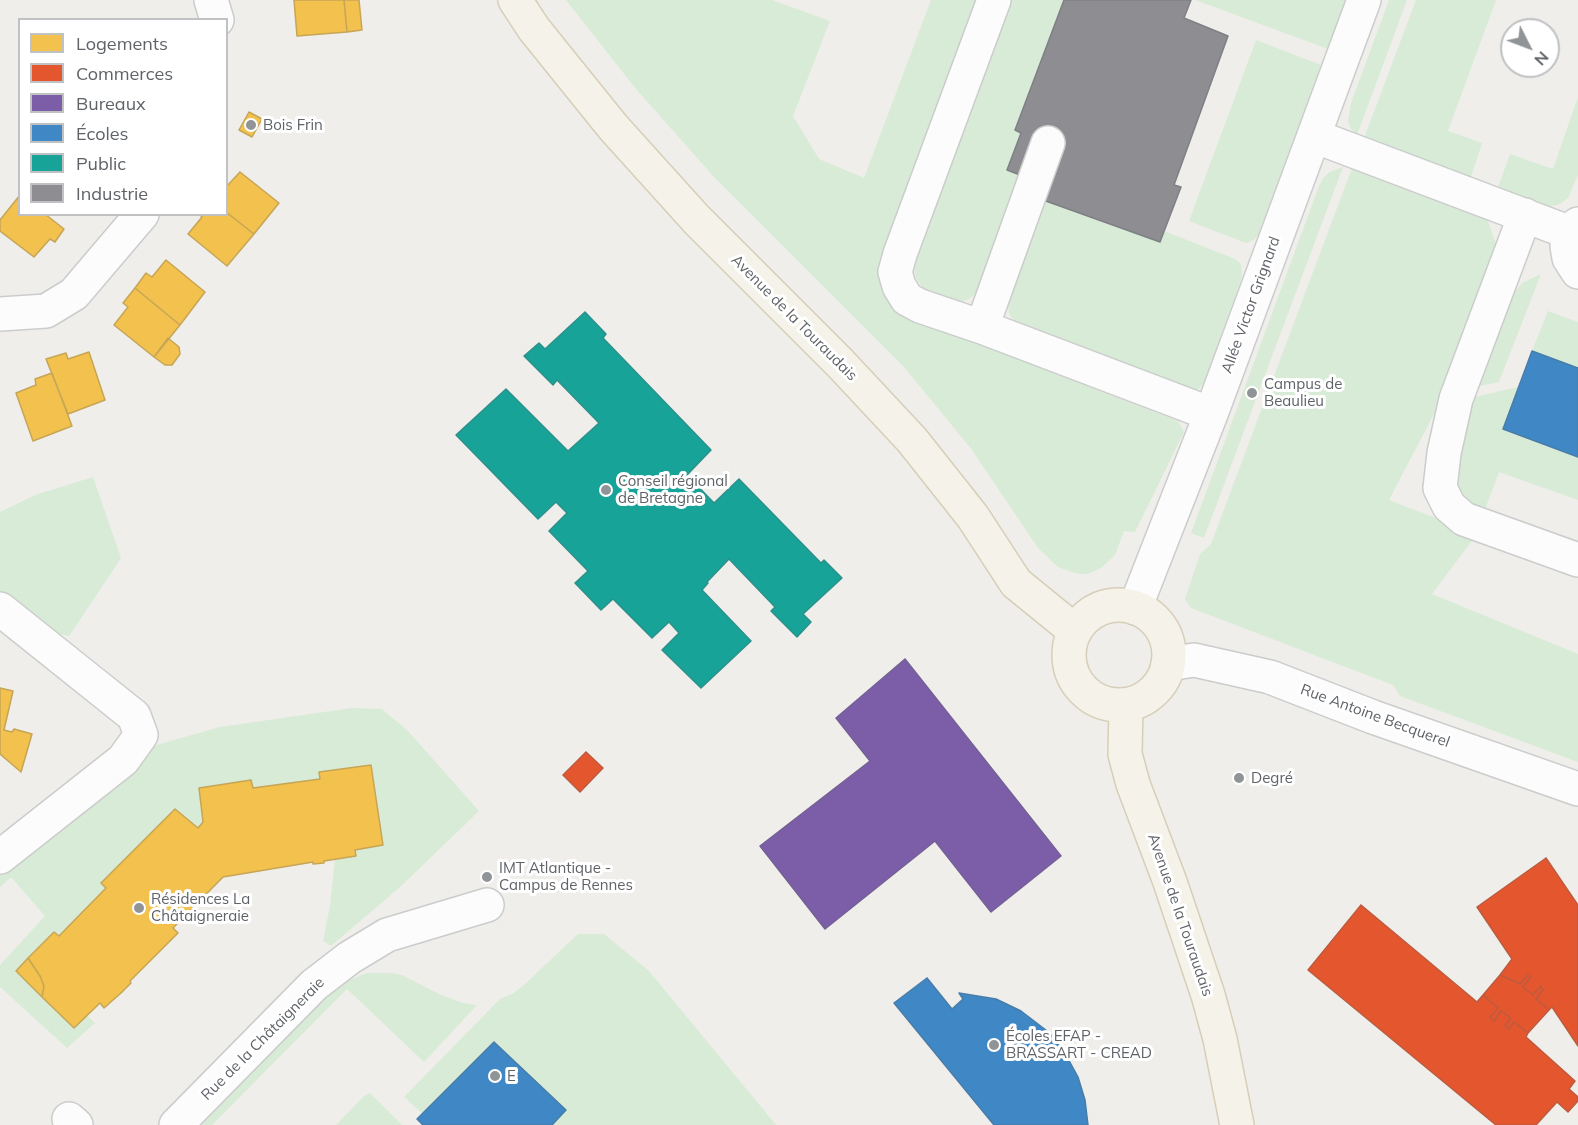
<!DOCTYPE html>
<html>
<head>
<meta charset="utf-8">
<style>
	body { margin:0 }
	#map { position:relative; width:1578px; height:1125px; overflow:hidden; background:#efeeea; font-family:Mulish,sans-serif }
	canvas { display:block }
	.legend { position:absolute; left:18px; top:18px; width:210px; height:198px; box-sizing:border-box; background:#fff; border:2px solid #bfc1c3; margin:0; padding:8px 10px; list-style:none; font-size:18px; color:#5f6368 }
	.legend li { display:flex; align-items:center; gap:12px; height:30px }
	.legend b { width:30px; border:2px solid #bfc1c3 }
	.north { position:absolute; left:1500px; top:18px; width:60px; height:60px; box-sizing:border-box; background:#fff; border:2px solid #bfc1c3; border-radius:50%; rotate:132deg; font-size:16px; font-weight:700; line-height:24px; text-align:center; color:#5f6368 }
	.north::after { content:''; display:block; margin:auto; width:21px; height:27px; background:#919496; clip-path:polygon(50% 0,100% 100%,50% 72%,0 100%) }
</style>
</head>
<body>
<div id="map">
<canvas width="1578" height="1125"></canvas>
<ul class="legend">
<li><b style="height:16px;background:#f2c14e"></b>Logements</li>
<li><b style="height:16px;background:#e4572e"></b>Commerces</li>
<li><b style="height:16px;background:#7b5ea7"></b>Bureaux</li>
<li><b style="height:16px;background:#3f88c5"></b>Écoles</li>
<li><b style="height:16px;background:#17a398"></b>Public</li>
<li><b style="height:16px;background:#8d8d92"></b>Industrie</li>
</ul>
<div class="north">N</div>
</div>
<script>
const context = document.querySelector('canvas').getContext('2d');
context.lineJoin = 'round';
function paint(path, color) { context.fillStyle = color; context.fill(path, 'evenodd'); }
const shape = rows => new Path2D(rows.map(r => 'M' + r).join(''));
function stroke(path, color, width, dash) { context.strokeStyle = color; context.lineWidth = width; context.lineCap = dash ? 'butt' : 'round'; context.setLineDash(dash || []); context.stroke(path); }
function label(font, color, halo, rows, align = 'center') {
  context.font = font + ' Mulish,sans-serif'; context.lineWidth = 6; context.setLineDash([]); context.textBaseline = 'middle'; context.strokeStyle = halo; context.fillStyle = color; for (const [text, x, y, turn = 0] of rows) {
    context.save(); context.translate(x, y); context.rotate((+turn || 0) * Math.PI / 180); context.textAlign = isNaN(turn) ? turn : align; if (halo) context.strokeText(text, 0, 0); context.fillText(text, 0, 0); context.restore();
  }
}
const green = shape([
	[566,0,772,0,830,21,793,116,819,159,864,178,931,0,980,0,881,274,880,286,890,303,905,316,1178,421,1184,432,1135,532,1124,531,1115,555,1101,568,1088,574,1078,574,1058,567,1038,548,972,450,904,367,713,176,636,89],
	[1011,0,1064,0,1015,130,1021,133,1007,170,1019,175,982,288,969,299,955,304,935,297,924,289,916,278,913,266,914,253],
	[1195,0,1345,0,1328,49],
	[1389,0,1407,0,1357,135,1351,129,1348,121,1351,103],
	[1416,0,1496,0,1448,131,1482,143,1470,180,1363,141],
	[1256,40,1321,65,1258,235,1254,240,1246,243,1189,221],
	[1578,97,1578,175,1568,198,1560,204,1550,207,1541,205,1497,190,1510,154,1553,169],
	[1343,167,1204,538,1191,533,1319,186,1323,178,1330,172],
	[1352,168,1486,216,1500,255,1449,385,1389,500,1477,534,1432,594,1578,654,1578,762,1400,696,1393,685,1196,610,1190,607,1185,599,1200,554,1211,544],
	[1043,200,1160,242,1164,231,1235,259,1241,264,1242,277,1204,383,1196,392,1016,325,1009,313,1007,300],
	[1541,274,1499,382,1474,387,1507,302,1522,283],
	[1548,311,1578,322,1578,368,1532,351],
	[1518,387,1503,429,1578,457,1578,500,1499,472,1484,512,1476,509,1460,494,1457,488,1459,440,1470,398],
	[93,477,121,558,69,636,47,631,0,599,0,512,35,495],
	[352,708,382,709,408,731,479,811,399,888,331,946,323,941,330,906,335,859,356,856,355,850,383,845,371,766,320,772,320,779,253,788,251,780,199,788,203,822,198,828,175,809,102,883,106,888,59,936,54,932,17,971,73,1028,87,1015,95,1023,67,1048,0,987,0,965,45,916,11,877,0,887,0,875,83,810,146,748,220,727],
	[578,934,604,934,649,971,776,1125,552,1125,566,1110,494,1042,423,1114,404,1097,500,999,514,993,525,984],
	[367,973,391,973,402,975,439,994,463,1003,477,1005,424,1062,347,989,212,1125,197,1125,337,985],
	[370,1093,402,1125,336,1125,364,1096]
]);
const homes = shape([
	[294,0,344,0,347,32,297,36,294,0],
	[344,0,359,0,362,30,347,32,344,0],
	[249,112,262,119,252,137,239,130,249,112],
	[240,172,279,203,254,234,226,212,226,187,240,172],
	[20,195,20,214,45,214,64,229,55,242,50,239,34,257,0,231,0,220,20,195],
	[226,212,254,234,227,266,188,234,202,217,199,214,226,214,226,212],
	[166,260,205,292,180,325,135,288,146,273,152,277,166,260],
	[135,288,180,325,154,357,114,325,128,307,123,303,135,288],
	[168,338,179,347,180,354,172,365,165,365,154,357,168,338],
	[89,352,105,400,68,414,46,359,66,353,68,359,89,352],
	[52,373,72,426,33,441,16,393,36,385,35,379,52,373],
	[0,688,13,691,4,730,12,732,14,729,32,734,21,772,0,754,0,688],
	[371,765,383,845,355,850,356,856,324,861,324,863,313,864,313,862,223,877,173,928,178,933,130,981,131,983,121,993,104,1008,100,1003,74,1028,42,997,44,986,40,976,28,958,54,932,59,936,106,888,101,883,175,809,198,828,203,822,199,788,251,780,253,788,320,779,319,772,371,765],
	[28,958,40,976,44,986,42,997,16,971,28,958]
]);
const shops = shape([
	[586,752,603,768,580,792,563,775,586,752],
	[1546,858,1578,905,1578,1046,1552,1007,1549,1010,1536,999,1543,990,1541,986,1533,995,1523,987,1531,977,1528,975,1520,984,1500,975,1512,959,1477,907,1546,858],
	[1361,905,1477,1002,1483,995,1498,1008,1490,1017,1494,1021,1501,1011,1511,1018,1505,1026,1509,1029,1514,1022,1528,1033,1526,1037,1575,1081,1569,1089,1578,1097,1578,1101,1568,1112,1557,1102,1536,1125,1496,1125,1308,970,1361,905],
	[1500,975,1520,984,1528,975,1531,977,1523,987,1533,995,1541,986,1543,990,1536,999,1549,1010,1528,1033,1514,1022,1509,1029,1505,1026,1511,1018,1501,1011,1494,1021,1490,1017,1498,1008,1483,995,1500,975]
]);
const offices = shape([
	[905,659,1061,856,991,912,935,841,825,929,760,846,870,761,836,718,905,659]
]);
const schools = shape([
	[1532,351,1578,368,1578,457,1503,429,1532,351],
	[927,978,952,1009,963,999,959,993,996,999,1021,1011,1051,1034,1066,1055,1078,1077,1085,1100,1088,1125,994,1125,894,1003,927,978],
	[494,1042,566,1110,552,1125,423,1125,417,1119,494,1042]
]);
const public = shape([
	[585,312,606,334,603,338,711,450,687,475,714,503,739,479,821,563,824,560,842,578,803,614,811,622,797,637,771,611,775,607,729,559,707,582,708,583,702,590,751,641,701,688,662,650,679,633,669,622,652,638,613,599,601,610,575,583,588,571,549,531,567,513,556,502,538,519,456,435,506,389,568,451,599,423,557,380,553,385,524,356,539,343,545,349,585,312]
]);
const industry = shape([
	[1064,0,1191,0,1184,18,1228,36,1174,185,1181,187,1160,242,1043,200,1020,175,1007,170,1021,133,1015,130,1064,0]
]);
const minor = shape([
	[211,0,217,20],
	[994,0,900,254,895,272,899,286,907,299,920,306,982,327,1211,414],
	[1314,136,1568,232],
	[1525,215,1456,399,1444,453,1440,488,1449,506,1464,519,1578,560],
	[1578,224,1568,232,1567,246,1569,258,1578,272],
	[0,314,46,311,74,294,142,214],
	[982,327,1048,143],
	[1135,608,1211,414,1364,0],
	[0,609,134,716,141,735,123,760,0,857],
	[1168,664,1194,660,1270,677,1373,717,1578,789],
	[69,1119,76,1125],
	[176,1125,314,985,349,958,387,935,487,905]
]);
const major = shape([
	[515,0,534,29,613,127,697,220,841,364,912,440,973,517,1016,583,1075,631],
	'1069 655a50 50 0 1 1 100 0a50 50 0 1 1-100 0Z',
	[1126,706,1125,754,1133,784,1170,882,1208,995,1220,1039,1237,1125]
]);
const markers = [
	[251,125,6,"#919496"],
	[1252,393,6,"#919496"],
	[606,490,6,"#919496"],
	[1239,778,6,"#919496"],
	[487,877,6,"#919496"],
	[139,908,6,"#919496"],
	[994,1045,6,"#919496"],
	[495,1076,6,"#919496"]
];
const poiNames = [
	["Bois Frin",263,125],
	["Campus de",1264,384],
	["Beaulieu",1264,401],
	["Conseil régional",618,481],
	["de Bretagne",618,498],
	["Degré",1251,778],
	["IMT Atlantique -",499,868],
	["Campus de Rennes",499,885],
	["Résidences La",151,899],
	["Châtaigneraie",151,916],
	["Écoles EFAP -",1006,1036],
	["BRASSART - CREAD",1006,1053],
	["E",507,1076]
];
const streetNames = [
	["Allée Victor Grignard",1251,305,-70],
	["Avenue de la Touraudais",794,318,45],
	["Rue Antoine Becquerel",1375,716,20],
	["Avenue de la Touraudais",1180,915,71],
	["Rue de la Châtaigneraie",263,1039,-45]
];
paint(green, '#d8ebd6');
paint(homes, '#f2c14e');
stroke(homes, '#c6a556', 1.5);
paint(shops, '#e4572e');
stroke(shops, '#bc5b3f', 1.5);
paint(offices, '#7b5ea7');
stroke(offices, '#736094', 1.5);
paint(schools, '#3f88c5');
stroke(schools, '#497da9', 1.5);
paint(public, '#17a398');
stroke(public, '#2d908a', 1.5);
paint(industry, '#8d8d92');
stroke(industry, '#7f8085', 1.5);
stroke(minor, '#cbcccc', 36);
stroke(major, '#d7ceb8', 36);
stroke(minor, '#fdfcfc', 33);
stroke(major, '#f4f2e9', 33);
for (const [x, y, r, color] of markers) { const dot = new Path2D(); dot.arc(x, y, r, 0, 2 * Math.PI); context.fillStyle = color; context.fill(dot); stroke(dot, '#fff', 2); }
label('15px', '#5f6368', '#fff', poiNames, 'left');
label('15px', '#5f6368', '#fff', streetNames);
</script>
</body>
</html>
